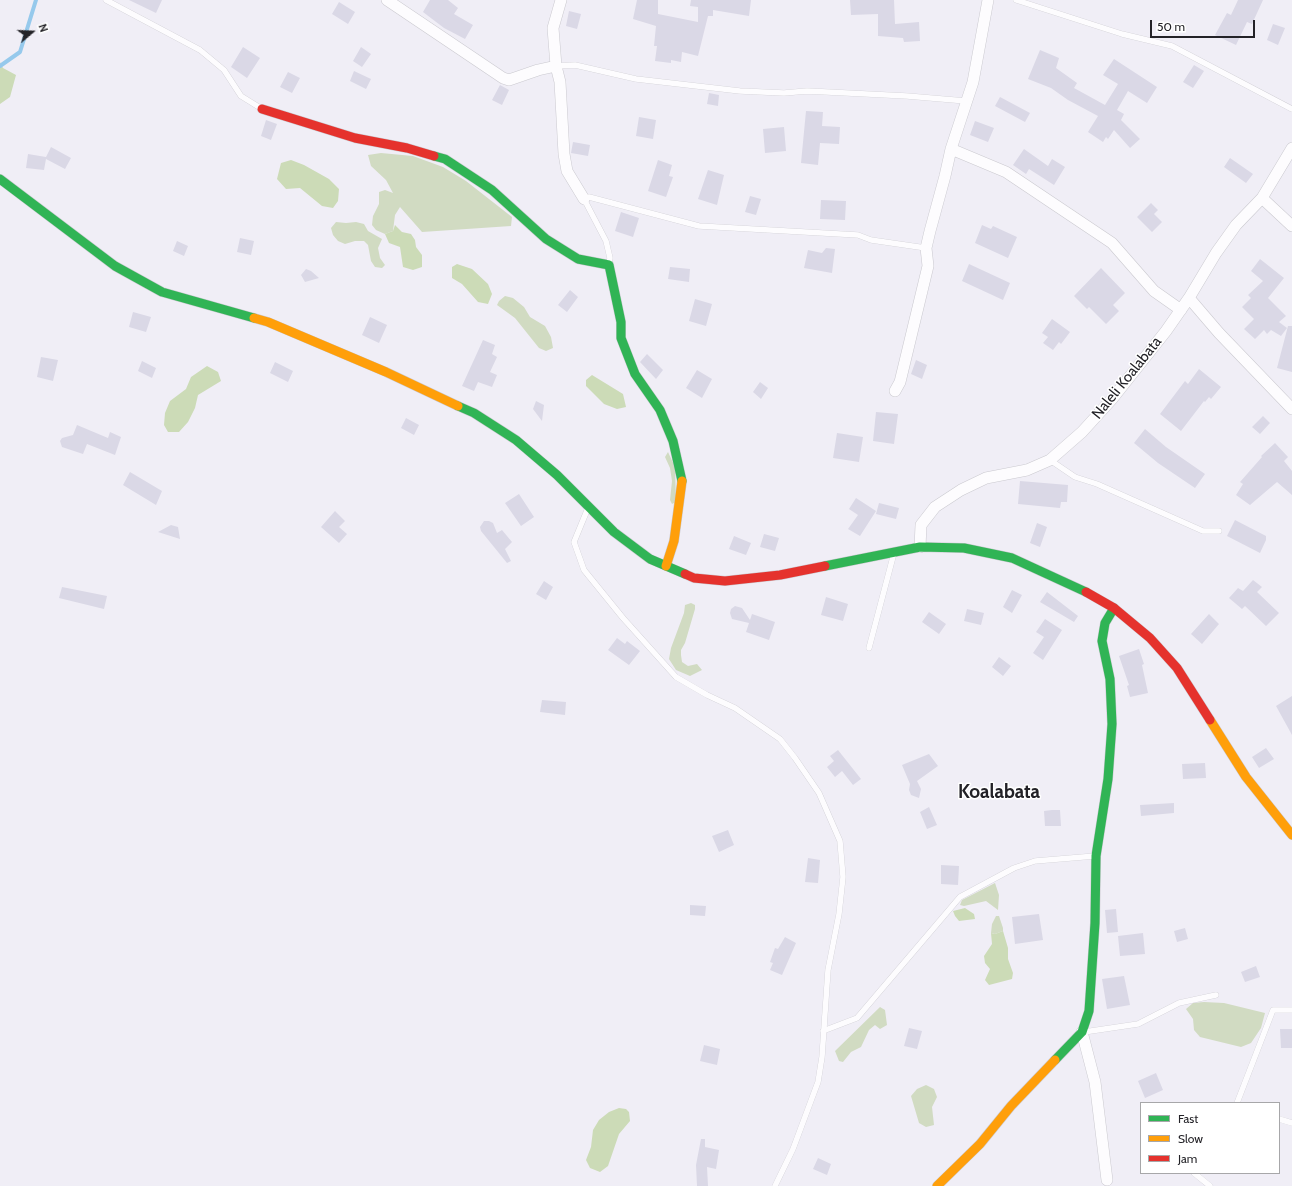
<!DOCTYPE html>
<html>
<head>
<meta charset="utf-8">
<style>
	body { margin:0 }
	#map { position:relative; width:1292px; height:1186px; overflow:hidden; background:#f0eef6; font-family:Cabin,sans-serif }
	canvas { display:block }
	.legend { position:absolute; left:1140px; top:1102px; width:140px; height:72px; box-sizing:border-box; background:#fff; border:1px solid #a7a7a9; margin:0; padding:5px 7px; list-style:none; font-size:12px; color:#232227 }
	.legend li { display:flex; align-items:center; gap:8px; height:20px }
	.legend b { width:20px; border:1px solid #a7a7a9 }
	.north { position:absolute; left:12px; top:12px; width:40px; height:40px; -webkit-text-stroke:3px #fff; paint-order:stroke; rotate:71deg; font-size:11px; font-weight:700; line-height:16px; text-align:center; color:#232227 }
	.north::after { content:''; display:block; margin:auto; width:14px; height:18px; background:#232227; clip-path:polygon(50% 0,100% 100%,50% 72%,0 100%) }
	.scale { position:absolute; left:1150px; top:20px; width:105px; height:18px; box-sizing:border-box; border:2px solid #232227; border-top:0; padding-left:5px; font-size:12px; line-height:14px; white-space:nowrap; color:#232227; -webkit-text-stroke:3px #fff; paint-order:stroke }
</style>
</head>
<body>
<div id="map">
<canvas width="1292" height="1186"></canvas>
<ul class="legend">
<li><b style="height:5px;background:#30b455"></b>Fast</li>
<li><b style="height:5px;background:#ff9f0a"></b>Slow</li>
<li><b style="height:5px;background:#e5322d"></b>Jam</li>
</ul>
<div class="north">N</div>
<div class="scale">50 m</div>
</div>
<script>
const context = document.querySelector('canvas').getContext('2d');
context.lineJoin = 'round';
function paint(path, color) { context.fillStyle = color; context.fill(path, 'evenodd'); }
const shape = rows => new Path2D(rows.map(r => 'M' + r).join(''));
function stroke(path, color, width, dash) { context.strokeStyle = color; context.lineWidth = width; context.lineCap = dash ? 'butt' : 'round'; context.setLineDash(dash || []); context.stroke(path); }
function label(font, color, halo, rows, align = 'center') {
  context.font = font + ' Cabin,sans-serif'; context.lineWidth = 3; context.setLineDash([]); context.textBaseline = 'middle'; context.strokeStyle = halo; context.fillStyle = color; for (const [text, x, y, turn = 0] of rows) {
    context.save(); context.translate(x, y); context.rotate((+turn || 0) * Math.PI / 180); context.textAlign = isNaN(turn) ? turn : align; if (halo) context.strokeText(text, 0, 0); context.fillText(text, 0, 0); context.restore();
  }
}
const green = shape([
	[381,153,413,156,443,167,466,181,512,217,511,226,422,232,400,207,395,215,393,231,385,234,376,230,372,225,373,216,379,204,379,192,385,190,393,193,386,180,371,166,368,155],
	[336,222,346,223,356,222,364,224,368,231,382,239,378,248,380,258,385,265,382,268,375,267,371,261,368,245,364,241,355,241,345,244,338,241,333,235,331,228],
	[505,296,513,298,524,307,530,317,545,326,551,337,553,348,546,351,539,348,515,318,497,305,499,301],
	[668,452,675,467,676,502,672,504,670,500,672,481,670,468,665,457],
	[691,603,695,605,695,609,685,643,681,650,681,655,682,662,688,666,697,664,702,670,690,676,676,670,669,659,671,648,684,613,685,605],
	[995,883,999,895,998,910,986,901,964,906,960,905,962,900],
	[996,916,999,916,1003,928,1003,931,995,934,991,933,992,924],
	[1204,1002,1224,1003,1265,1013,1261,1028,1251,1043,1241,1047,1200,1037,1194,1030,1193,1019,1186,1009,1193,1003],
	[880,1007,885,1010,887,1025,880,1029,875,1025,869,1030,861,1047,851,1052,843,1062,839,1061,835,1051],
	[926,1085,934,1089,937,1097,932,1107,934,1125,926,1127,919,1123,911,1096,917,1089]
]);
const forest = shape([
	[0,62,3,68,16,75,10,97,0,104],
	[291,160,304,165,329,179,339,189,338,201,333,208,322,206,300,188,286,189,277,179,281,163],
	[395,225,402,232,411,234,415,240,416,247,422,255,422,267,413,270,403,267,400,247,389,243,385,234,393,231],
	[457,264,472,269,488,284,492,294,488,304,478,302,462,284,452,278,452,267],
	[207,366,218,372,221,381,198,395,195,408,188,422,179,432,168,432,164,425,165,413,170,401,186,389,191,377],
	[592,375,623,394,626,407,617,409,604,404,586,386,586,380],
	[965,908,974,914,975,919,959,921,955,916,953,911],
	[1003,931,1008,948,1008,959,1013,973,1012,979,989,985,985,980,990,969,985,963,984,956,992,944,991,933,995,934],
	[619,1108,626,1109,629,1112,630,1121,619,1134,608,1166,600,1172,590,1168,586,1160,591,1147,593,1130,599,1120,609,1112]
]);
const stream = shape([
	[0,66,20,52,36,0]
]);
const building = shape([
	[129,0,162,0,156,13],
	[430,0,448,0,458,8,454,14,473,25,465,39,444,28,423,12],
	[637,0,658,0,658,14,698,22,698,7,690,6,691,0,751,0,749,16,713,10,713,16,708,16,698,56,682,52,681,62,671,60,671,63,655,61,657,46,654,46,656,26,633,19],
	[850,0,894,0,895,24,919,22,920,41,904,42,903,38,878,36,878,14,851,15],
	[1238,0,1263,0,1252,24,1247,22,1236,45,1215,35,1227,13,1231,15],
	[339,2,355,12,348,24,332,14],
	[569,11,581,14,577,29,566,26],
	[1273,24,1285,28,1278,45,1267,40],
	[243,47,260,58,247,78,231,67],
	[361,47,371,54,362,67,353,61],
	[1040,50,1059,58,1056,68,1077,83,1074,88,1105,105,1118,84,1103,75,1114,59,1157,87,1147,103,1128,91,1117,110,1124,114,1121,120,1140,139,1130,148,1114,130,1108,139,1106,137,1103,142,1088,132,1098,116,1068,100,1051,88,1028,79],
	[1194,65,1204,71,1193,88,1183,82],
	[354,71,371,79,366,89,350,81],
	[288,72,300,78,292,93,280,87],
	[500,85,509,90,502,105,492,100],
	[709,93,719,95,718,106,707,104],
	[1000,97,1030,113,1025,122,995,106],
	[806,111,823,112,822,126,840,127,839,144,820,143,818,165,801,163],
	[639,117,656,120,653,139,636,136],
	[266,120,277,124,271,140,261,136],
	[975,121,994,128,988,142,970,135],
	[784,127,786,151,765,153,763,129],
	[573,142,590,145,588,156,571,153],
	[51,147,71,158,65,169,46,159,44,170,26,168,28,154,46,157],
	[1024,149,1048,166,1052,159,1065,167,1054,185,1029,169,1026,174,1013,165],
	[1230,158,1253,174,1246,183,1224,167],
	[658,160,672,165,669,176,673,177,666,197,648,191],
	[708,170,724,175,717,205,698,199],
	[750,196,761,199,756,215,745,212],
	[821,200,846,201,845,220,820,219],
	[1151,203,1158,210,1154,214,1162,222,1152,232,1137,217],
	[621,212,639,218,633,237,615,231],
	[982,225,991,229,993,226,1017,237,1008,258,975,243],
	[240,238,254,241,251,255,237,252],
	[177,241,188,246,184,256,173,251],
	[826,248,835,249,832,273,804,268,808,250,822,253],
	[1260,259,1284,278,1268,298,1286,316,1279,322,1287,328,1281,336,1271,330,1267,334,1264,330,1255,339,1244,329,1254,319,1242,307,1251,298,1248,295,1263,281,1251,271],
	[969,264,1010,283,1003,300,962,281],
	[670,267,690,269,689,282,668,279],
	[1101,268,1125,293,1113,305,1119,311,1106,324,1089,307,1087,309,1074,296],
	[306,269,311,271,319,278,305,282,301,275],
	[570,290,578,297,567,312,558,305],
	[695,299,712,304,706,326,689,321],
	[133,312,151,317,146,332,129,327],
	[370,317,387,325,379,343,362,335],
	[1052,319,1070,332,1061,344,1059,342,1053,350,1043,343,1048,337,1042,333],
	[1288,326,1292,326,1292,372,1277,368],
	[483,340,495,345,492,354,497,357,490,372,497,375,492,387,478,382,474,391,462,386],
	[647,354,663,370,656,379,640,362],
	[41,357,58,360,53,381,37,377],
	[916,360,927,365,922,379,911,374],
	[142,361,156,368,152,378,138,371],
	[275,362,293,371,288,382,270,373],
	[1199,369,1221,387,1211,399,1209,397,1205,402,1204,401,1181,431,1160,414,1185,381,1188,384],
	[697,370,712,379,702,398,686,388],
	[760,382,768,388,761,399,753,392],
	[536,401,544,405,542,421,533,409],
	[876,412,898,414,894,444,873,441],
	[1263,416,1270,423,1260,434,1252,427],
	[406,418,419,425,414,435,401,428],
	[77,425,108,438,110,432,121,437,115,455,87,444,83,454,62,447,60,441,62,438,73,435],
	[1145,429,1166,447,1205,474,1195,488,1158,463,1134,443],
	[837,433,863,437,859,462,833,458],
	[1275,443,1288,457,1284,461,1292,471,1292,495,1277,482,1250,505,1236,495,1243,484,1240,482,1262,457,1261,456],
	[130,472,162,491,156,505,123,485],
	[1020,481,1068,485,1067,502,1061,502,1060,508,1018,504],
	[519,494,534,517,521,526,505,503],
	[856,498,876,511,860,536,848,529,858,515,849,509],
	[879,503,899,508,896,519,876,514],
	[335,511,345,521,339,527,347,534,339,543,321,527],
	[1235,520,1266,536,1266,540,1260,553,1227,536],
	[484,521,489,521,493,523,497,533,502,530,512,542,505,549,511,561,507,563,481,531,480,527],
	[1037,523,1047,527,1040,547,1030,543],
	[171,525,178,527,180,539,158,532],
	[764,534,779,538,775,551,760,547],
	[734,536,751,543,746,555,729,549],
	[1253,580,1262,587,1257,592,1279,613,1266,626,1245,606,1242,609,1229,598,1238,588,1243,591],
	[544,581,553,587,546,600,536,594],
	[62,587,107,596,104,609,59,598],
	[1012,590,1022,595,1012,613,1003,607],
	[1047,592,1078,616,1074,622,1040,602],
	[826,597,848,604,843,621,821,615],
	[735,606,742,608,750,620,752,614,775,622,769,640,746,632,749,623,732,619,730,613,731,609],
	[967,609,984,613,981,625,964,621],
	[929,612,946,624,939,634,922,622],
	[1209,614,1219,624,1202,644,1191,634],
	[1045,619,1062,630,1043,660,1033,653,1044,637,1036,632],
	[617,638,625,644,627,641,640,651,629,665,608,650],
	[1139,649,1144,664,1142,665,1148,693,1130,697,1127,686,1129,685,1119,656],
	[999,657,1011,666,1003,676,992,667],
	[1292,696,1292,735,1276,706],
	[542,700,566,702,565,715,540,712],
	[1266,748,1274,759,1259,768,1252,757],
	[838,750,861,779,853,785,842,771,835,777,827,767,834,761,830,756],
	[929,754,938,766,917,781,921,789,919,798,911,795,909,790,910,784,902,765],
	[1205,763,1206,778,1183,779,1182,764],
	[1174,803,1174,813,1141,816,1140,805],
	[929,807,937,825,927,829,920,812],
	[1052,810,1060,810,1061,826,1045,826,1044,811],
	[728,830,734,845,719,852,712,836],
	[808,858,820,860,818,883,805,882],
	[941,865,959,866,958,885,941,884],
	[690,905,706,906,705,916,690,915],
	[1116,909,1118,932,1107,933,1105,910],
	[1039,914,1043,940,1015,944,1012,917],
	[1185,928,1188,939,1177,942,1174,931],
	[1143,933,1145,954,1120,956,1118,936],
	[785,937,796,943,782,975,770,970,773,963,770,962,775,948,778,949],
	[1256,966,1260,977,1245,982,1241,972],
	[1124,976,1130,1005,1107,1009,1102,979],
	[909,1028,922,1031,917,1049,904,1046],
	[1280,1029,1292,1029,1292,1048,1281,1048],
	[704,1045,720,1049,717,1065,700,1061],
	[1156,1073,1163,1090,1145,1098,1138,1081],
	[701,1139,705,1139,705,1147,719,1150,716,1169,707,1167,708,1186,697,1186,696,1165],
	[818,1158,831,1164,827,1175,813,1169]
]);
const lane = shape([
	[106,0,200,50,224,70,241,96,262,109],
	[1016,0,1122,34,1172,46,1292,109],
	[556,66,575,65,636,79,740,91,784,93,807,91,907,96,966,101],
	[609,264,610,258,606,241,584,199,589,197,699,226,858,235,871,240,926,248],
	[1050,460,1075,477,1097,484,1203,531,1219,531],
	[588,508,574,542,584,570,623,618,676,677,707,695,735,708,780,739,795,758,819,793,840,841,843,877,839,914,828,970,822,1057,818,1082,793,1149,775,1186],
	[869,648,894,553],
	[823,1031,857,1018,960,897,1014,868,1035,861,1095,856],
	[1084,1032,1138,1024,1179,1003,1216,995],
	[1237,1103,1273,1010,1292,1010],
	[1279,1119,1292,1123],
	[1194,1173,1210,1186]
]);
const street = shape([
	[387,0,503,78,509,80,538,70,556,66],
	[561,0,553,28,556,66,560,82,564,154,567,171,584,199],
	[951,149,1006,172,1112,243,1154,291,1181,310],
	[1262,198,1292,226],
	[1189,298,1219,333,1292,409],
	[895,391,900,382,928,266,926,248,930,231,945,176,951,149,973,82,988,0],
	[920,547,921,525,935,507,961,490,986,478,1027,470,1050,460,1082,432,1112,399,1166,331,1189,298,1216,253,1236,225,1262,198,1292,148],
	[1082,1032,1095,1082,1107,1180]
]);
const fast = shape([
	[434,156,445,159,492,190,546,239,578,259,609,265,621,322,621,338,635,374,660,410,673,441,682,481],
	[0,179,115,266,162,292,254,318],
	[458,406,474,413,516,440,557,475,614,532,650,559,685,574],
	[825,566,920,547,964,548,1012,558,1086,592],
	[1055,1060,1082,1032,1089,1011,1095,923,1096,856,1108,779,1112,724,1110,679,1102,641,1105,623,1114,608]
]);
const slow = shape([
	[254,318,268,322,386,372,458,406],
	[666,566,674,541,682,481],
	[1210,720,1246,777,1292,835],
	[937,1186,980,1144,1011,1106,1055,1060]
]);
const jam = shape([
	[262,109,355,138,407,148,434,156],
	[685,574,694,578,725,581,780,575,825,566],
	[1086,592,1114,608,1150,638,1177,668,1210,720]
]);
const streetNames = [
	["Naleli Koalabata",1127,378,-51]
];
const districtNames = [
	["Koalabata",999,792]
];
paint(green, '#d1dbc2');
paint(forest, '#ccdbb7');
stroke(stream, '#96c9ec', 4);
paint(building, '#dad8e6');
stroke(lane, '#cac9cf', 6);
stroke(street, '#cac9cf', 12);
stroke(fast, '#cac9cf', 10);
stroke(slow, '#cac9cf', 10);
stroke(jam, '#cac9cf', 10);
stroke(lane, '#fdfcfe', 5.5);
stroke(street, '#fdfcfe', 11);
stroke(fast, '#30b455', 9);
stroke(slow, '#ff9f0a', 9);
stroke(jam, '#e5322d', 9);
label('15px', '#232227', '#fff', streetNames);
label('bold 19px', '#232227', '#fff', districtNames);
</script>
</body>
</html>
